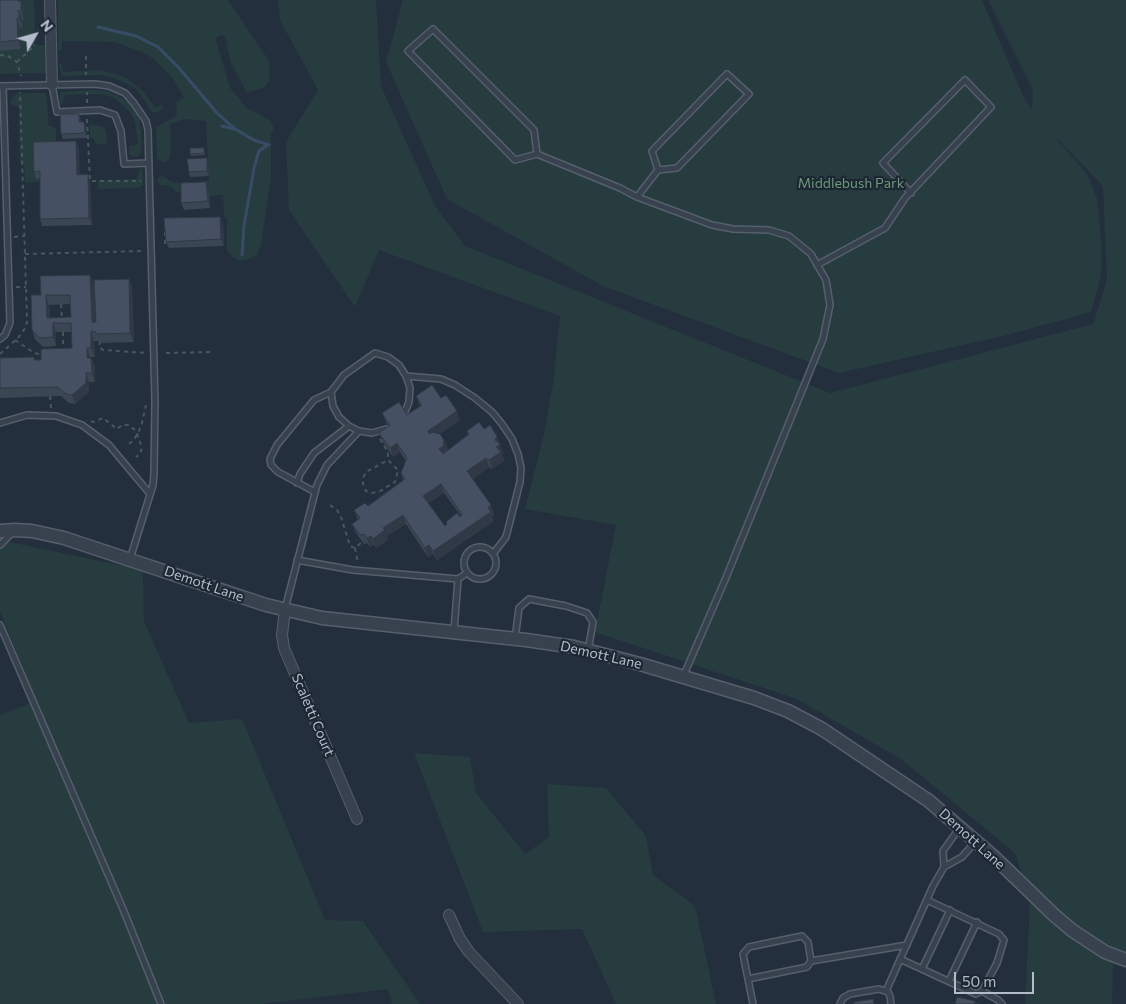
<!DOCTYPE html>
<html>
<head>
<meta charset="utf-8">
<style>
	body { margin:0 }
	#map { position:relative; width:1126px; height:1004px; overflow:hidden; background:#242f3e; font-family:Commissioner,sans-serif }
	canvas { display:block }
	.north { position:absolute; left:10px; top:10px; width:50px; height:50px; -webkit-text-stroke:4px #1d2633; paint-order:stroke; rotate:52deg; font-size:14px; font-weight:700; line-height:20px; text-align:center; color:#b4bcc9 }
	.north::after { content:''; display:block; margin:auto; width:18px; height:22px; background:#b4bcc9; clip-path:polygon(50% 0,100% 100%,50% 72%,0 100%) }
	.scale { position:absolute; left:954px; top:972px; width:80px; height:22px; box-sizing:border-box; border:2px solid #b4bcc9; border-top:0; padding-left:6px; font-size:15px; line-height:18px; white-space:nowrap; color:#b4bcc9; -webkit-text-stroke:4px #1d2633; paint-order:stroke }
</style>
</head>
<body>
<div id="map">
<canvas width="1126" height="1004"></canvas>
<div class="north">N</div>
<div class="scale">50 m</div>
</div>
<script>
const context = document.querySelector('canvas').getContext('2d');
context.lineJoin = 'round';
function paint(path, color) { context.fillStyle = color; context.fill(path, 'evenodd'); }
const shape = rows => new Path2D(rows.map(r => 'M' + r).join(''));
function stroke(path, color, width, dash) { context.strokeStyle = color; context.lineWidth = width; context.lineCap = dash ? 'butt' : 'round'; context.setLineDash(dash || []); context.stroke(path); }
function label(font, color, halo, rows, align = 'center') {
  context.font = font + ' Commissioner,sans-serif'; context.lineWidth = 4.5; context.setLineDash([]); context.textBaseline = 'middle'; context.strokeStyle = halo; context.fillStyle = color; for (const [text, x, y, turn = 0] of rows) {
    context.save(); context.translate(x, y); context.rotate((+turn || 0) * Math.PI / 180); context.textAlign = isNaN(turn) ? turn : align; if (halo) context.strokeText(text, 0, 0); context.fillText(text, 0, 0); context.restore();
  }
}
const green = shape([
	[21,0,34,0,35,45,45,45,46,48,47,73,0,74,0,50,21,49,20,28,22,27],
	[58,0,228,0,269,61,270,80,265,87,247,93,230,61,226,39,223,35,218,36,216,40,230,88,247,108,271,121,274,129,271,133,271,178,261,245,257,255,246,260,239,261,233,257,227,251,227,218,224,217,223,195,209,196,208,189,176,192,171,186,160,185,158,182,158,178,162,175,173,183,209,181,206,121,184,119,170,124,171,152,169,159,165,162,162,162,157,158,156,127,175,117,177,112,176,102,184,98,173,79,154,59,144,53,115,42,62,41,62,51,58,50],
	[278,0,376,0,381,86,435,206,465,246,830,393,1093,324,1107,280,1103,186,1051,132,1087,174,1097,198,1102,249,1101,276,1091,312,1007,335,839,373,603,286,447,199,386,62,403,0,982,0,1025,100,1032,109,1033,90,988,0,1126,0,1126,964,1113,965,1112,1004,1025,1004,1030,900,1015,853,901,759,797,699,595,632,616,525,525,509,543,438,553,384,560,316,379,250,355,307,289,210,286,142,318,90,280,20],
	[62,63,63,72,98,70,108,72,125,77,144,92,155,108,161,105,163,107,159,111,154,113,152,112,146,102,135,88,117,79,102,75,62,76,59,65],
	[93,90,107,91,118,96,128,102,134,110,139,119,141,131,142,144,141,153,139,156,134,157,129,154,129,146,138,144,135,122,130,112,116,99,106,95,92,94,64,95,63,104,60,103,60,92],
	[17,93,46,93,49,126,52,126,56,130,56,148,42,181,25,183,24,164,20,163,19,107,11,104,11,99],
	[90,116,91,125,102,126,106,131,107,144,96,144,93,138,90,138],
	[139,169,142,169,143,172,143,185,139,188,98,189,98,180,137,179],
	[0,540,143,570,144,621,189,723,242,719,325,920,363,921,420,1004,392,1004,388,989,262,1004,0,1004,0,715,36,701,0,611],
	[414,753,470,757,476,793,525,854,549,837,547,784,606,788,646,836,653,875,695,906,716,1004,616,1004,582,929,483,932]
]);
const stream = shape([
	[98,27,136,36,158,47,179,68,217,113,235,129,254,140,269,145],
	[222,126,234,129],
	[242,255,244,226,254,168,259,151,268,145]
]);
const path = shape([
	[0,55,8,56,17,62,21,76],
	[86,56,86,75],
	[17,62,35,45],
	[87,103,87,92],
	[87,119,90,181,141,181],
	[165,224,165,248],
	[14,237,24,236],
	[25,254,143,251],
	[16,287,26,287],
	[61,304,62,319],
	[63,332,63,349],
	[15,340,34,353,43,355],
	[100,341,99,347,103,350,146,353],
	[166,353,211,352],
	[0,354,18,338,26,327,27,321,20,92],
	[50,396,51,408],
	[91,421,93,422,103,418,117,429,122,425,129,425,136,431,142,448,140,454,136,457],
	[380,439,388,452,388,460,398,470,395,482,380,491,372,493,366,491,363,484,363,478,366,472,388,460],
	[129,444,134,440,141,427,146,405],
	[330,505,337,510,341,517,350,546,355,548,362,542],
	[355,548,358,563]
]);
const service = shape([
	[52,85,57,112,100,110,115,115,121,131,124,164,149,163],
	[0,86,95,84,109,86,125,93,133,102,146,121,148,130,155,401,154,473,153,485,130,559],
	[537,154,515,160,408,51,433,29,534,130,537,154,620,188,637,197],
	[658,170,652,151,727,74,749,94,677,168,658,170,637,197,712,225,733,229,769,230,789,236,811,254,826,280,830,305,823,339,725,580,683,677],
	[817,265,885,228,905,198,991,107,965,80,883,163,911,193],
	[0,339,5,335,10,323,3,86],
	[406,376,441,379,455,385,475,398,492,412,502,424,512,439,518,454,521,468,520,482,506,537,493,554],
	[0,423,27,415,56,416,82,425,109,445,150,494],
	[386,429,372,433,359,431,349,426,339,417,333,406,331,392,344,375,375,353,388,357,399,365,406,376,410,388,409,402,404,414],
	[297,483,300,474,314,453,349,426],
	[315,492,278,472,271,465,270,459,277,445,314,400,331,392],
	[0,545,12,533],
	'464 563a16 16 0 1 1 32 0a16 16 0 1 1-32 0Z',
	[297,560,353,570,458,579,467,573],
	[285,609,317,485,327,465,359,431],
	[0,625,123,909,161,1004],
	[454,631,458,579],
	[515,639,519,608,529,599,566,606,587,613,593,622,588,651],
	[944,867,962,857,976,841],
	[900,959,976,994,982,991,997,963,1004,940,999,934,927,900],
	[922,969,950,910],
	[748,979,807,967,811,961],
	[949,981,977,922],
	[886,991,933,886,944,867,943,851,960,827],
	[982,991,998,1000,1002,1004],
	[753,1004,743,954,749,947,802,936,808,942,811,961,907,945],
	[840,1004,843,998,850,994,879,989,888,992,890,996,891,1004]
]);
const minor = shape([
	[50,0,52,85],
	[285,609,282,635,284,648,357,819],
	[449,915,460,939,469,952,518,1004]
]);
const tertiary = shape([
	[0,531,15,530,32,531,64,538,266,605,322,618,526,640,574,647,640,664,754,698,788,711,822,729,929,801,994,857,1054,915,1073,931,1105,952,1126,960]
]);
const wall = shape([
	[0,0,21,1,24,10,24,20,22,20,23,27,20,28,21,49,0,51],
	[79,114,81,122,86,126,87,138,63,139,61,134],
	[79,148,79,175,90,181,92,225,42,226,40,219,40,178,36,179,34,172],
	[204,150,205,155,191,156,190,154],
	[209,163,209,176,190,177,189,172],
	[206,182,209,189,210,208,184,210,181,203],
	[223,224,224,246,169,248,166,242],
	[129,279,132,288,134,342,100,343,99,341,94,341,95,357,90,357,90,358,91,358,95,367,95,382,89,382,89,392,75,404,69,403,61,396,0,398,0,358,41,360,72,348,72,332,56,332,56,346,43,347,35,339,32,330,41,295,94,284,95,322,96,322],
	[71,304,71,317,50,318,49,305],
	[416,396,441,398,460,420,440,434,444,440,448,450,468,435,467,431,484,429,501,445,500,446,503,453,502,454,504,461,492,469,489,467,473,479,491,505,494,515,492,516,494,521,437,560,433,554,428,557,406,524,387,536,388,540,376,548,374,545,370,547,367,543,364,544,356,533,352,524,358,520,354,510,368,506,403,480,401,473,406,461,400,452,393,457,383,442,379,433,388,426,386,422,382,413,407,415,420,406],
	[444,493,461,516,446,522,447,525,445,526,428,503]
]);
const shadedWall = shape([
	[18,0,21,0,24,10,24,20],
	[19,12,23,21,23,27,19,18],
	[17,18,20,28,21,49,18,40],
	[84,122,86,126,87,138,85,133],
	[76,141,79,148,80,182,77,175],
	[207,158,209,163,209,176,207,171],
	[88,174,90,181,92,225,89,218],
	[206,182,209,189,210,208,208,201],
	[220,217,223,224,224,246,221,239],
	[90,275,94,284,95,331,92,322],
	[129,279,132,288,134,342,130,333],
	[46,295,49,305,50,328,47,318],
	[53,323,56,332,56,346,53,337],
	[91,331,94,341,95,357,91,348],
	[87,348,90,357,91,367,87,358],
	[91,358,95,367,95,382,92,373],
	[86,373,89,382,89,392,75,404,72,395],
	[457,411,460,420,431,440,428,431],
	[497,436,503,453,502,454,504,461,492,469,489,460],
	[444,440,448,449,447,456,443,459,439,449],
	[397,443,400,452,393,457,390,448],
	[486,458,489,467,471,480,467,471],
	[441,484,444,493,426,505,423,496],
	[491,505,494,515,492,516,494,521,437,560,433,551],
	[403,515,406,524,387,536,388,540,376,548,373,539,383,528],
	[371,536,374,545,370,547,367,538],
	[429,545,433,554,428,557,425,548]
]);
const building = shape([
	[0,0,18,0,18,1,21,1,21,11,17,11,19,12,19,18,17,18,18,40,0,42,0,0],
	[60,114,79,114,79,122,84,122,85,133,61,134,60,114],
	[76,141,77,175,88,174,89,218,40,219,40,171,34,172,33,142,76,141],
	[190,148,204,148,204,153,190,154,190,148],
	[207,158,207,171,189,172,187,159,207,158],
	[206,182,208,201,181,203,181,183,206,182],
	[220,217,221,239,166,242,164,218,220,217],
	[90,275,92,322,96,322,94,280,129,279,130,333,96,334,96,332,91,331,91,348,87,348,87,358,91,358,92,373,86,373,86,383,72,395,66,394,58,387,0,388,0,358,34,357,34,360,41,360,41,349,72,348,71,323,53,323,53,337,40,338,32,330,31,295,41,295,40,276,90,275],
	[46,295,70,295,71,317,47,318,46,295],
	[432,385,441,398,446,395,457,411,428,431,430,434,432,432,440,434,444,440,443,446,439,449,443,454,469,434,467,431,479,422,484,429,490,425,497,436,495,440,500,444,496,447,501,452,489,460,486,458,467,471,491,505,488,507,491,512,433,551,429,545,425,548,403,515,383,528,385,530,373,539,371,536,367,538,364,534,360,535,352,524,360,518,354,510,365,503,368,506,405,479,401,473,407,458,397,443,390,448,379,433,390,425,382,413,399,402,407,415,422,405,416,396,432,385],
	[441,484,462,514,460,517,457,513,446,522,447,524,445,526,423,496,441,484],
	[957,997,975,1001,974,1003,979,1004,955,1004,957,997],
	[873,999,874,1004,854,1004,854,1002,873,999]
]);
const parkNames = [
	["Middlebush Park",851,183]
];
const streetNames = [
	["Demott Lane",204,584,19],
	["Demott Lane",601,655,13],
	["Scaletti Court",313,715,67],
	["Demott Lane",972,839,42]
];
paint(green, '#263c3f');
stroke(stream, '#394c67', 3);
stroke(service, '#565f6c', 8);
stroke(minor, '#565f6c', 12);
stroke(tertiary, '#565f6c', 15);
stroke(path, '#44595c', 2, [4, 4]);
stroke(service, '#38414e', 5);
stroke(minor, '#38414e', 10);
stroke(tertiary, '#38414e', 12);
paint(wall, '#3b4654');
paint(shadedWall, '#303945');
paint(building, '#455162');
stroke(building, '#303945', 1);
label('14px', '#6b9a76', '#1d2633', parkNames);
label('14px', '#b4bcc9', '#1d2633', streetNames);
</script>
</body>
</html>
